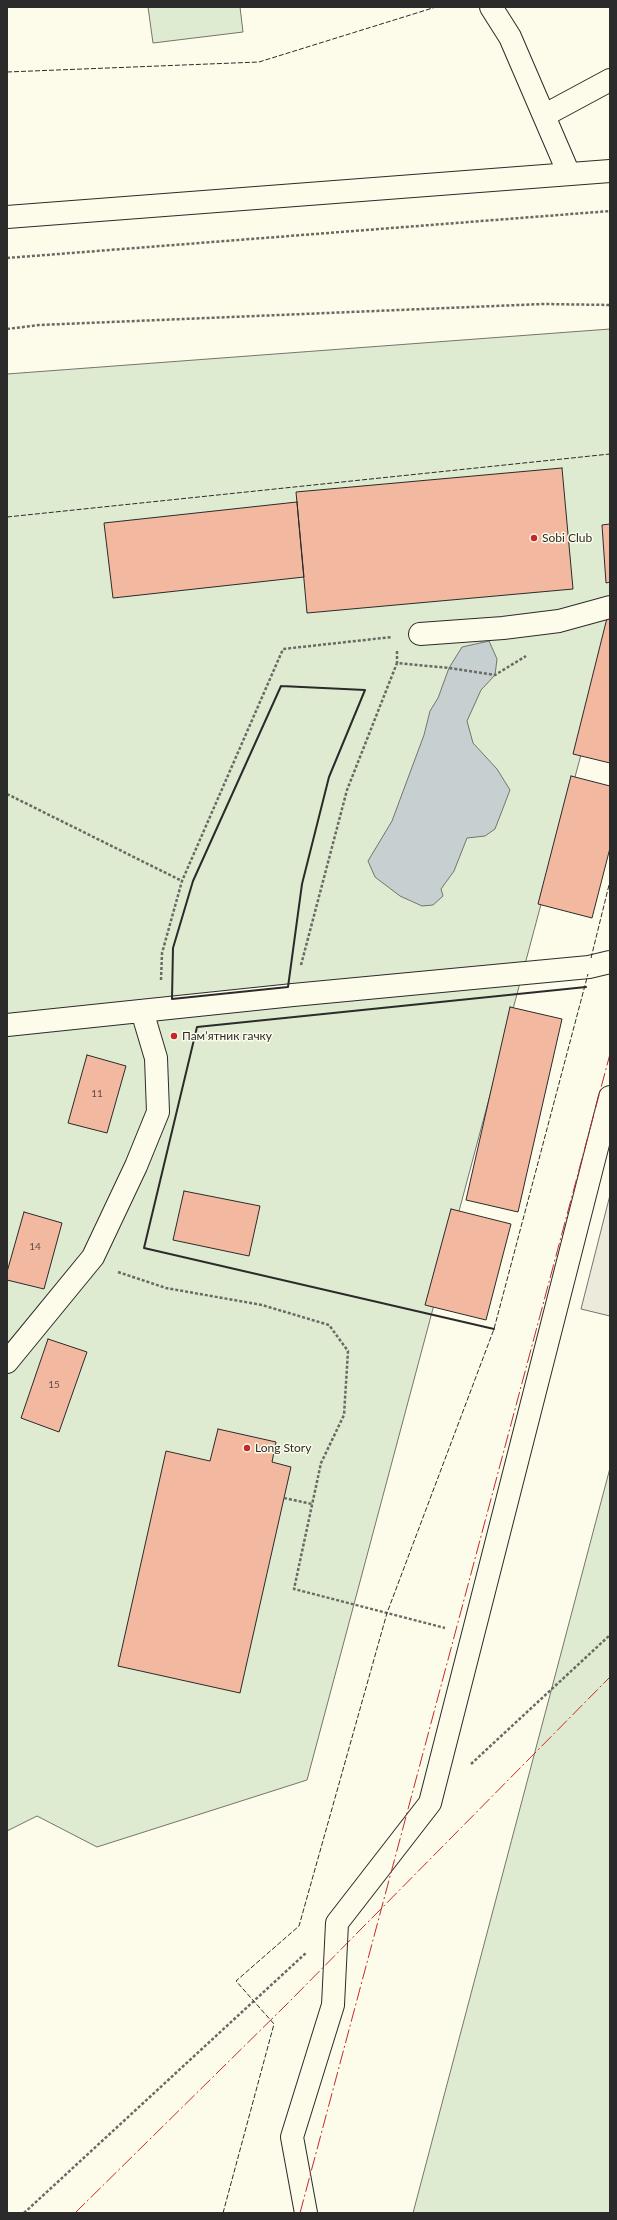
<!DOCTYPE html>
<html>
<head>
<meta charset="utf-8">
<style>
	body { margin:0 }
	#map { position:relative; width:617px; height:2220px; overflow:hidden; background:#fdfbea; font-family:Lato,sans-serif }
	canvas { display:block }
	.frame { position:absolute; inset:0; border:8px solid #2b2b2b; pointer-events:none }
</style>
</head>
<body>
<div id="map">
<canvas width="617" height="2220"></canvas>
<div class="frame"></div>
</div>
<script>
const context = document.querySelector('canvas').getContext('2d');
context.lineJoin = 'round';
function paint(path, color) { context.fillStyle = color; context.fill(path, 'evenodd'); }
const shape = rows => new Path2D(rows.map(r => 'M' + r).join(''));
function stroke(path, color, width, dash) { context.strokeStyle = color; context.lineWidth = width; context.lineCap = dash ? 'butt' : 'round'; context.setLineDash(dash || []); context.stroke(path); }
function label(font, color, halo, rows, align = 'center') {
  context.font = font + ' Lato,sans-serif'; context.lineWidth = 3; context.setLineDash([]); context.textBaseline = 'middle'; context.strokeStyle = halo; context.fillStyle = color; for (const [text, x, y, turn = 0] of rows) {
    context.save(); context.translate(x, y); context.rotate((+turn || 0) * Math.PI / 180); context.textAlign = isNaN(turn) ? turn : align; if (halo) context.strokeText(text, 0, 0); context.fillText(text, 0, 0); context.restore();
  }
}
const green = shape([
	[148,7,240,7,243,32,153,43,148,7],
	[610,329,610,646,307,1780,97,1847,37,1816,7,1831,7,374,610,329],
	[610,1468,610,2213,413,2213,610,1468]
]);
const parking = shape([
	[610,1195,610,1316,581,1309,610,1195]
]);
const water = shape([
	[489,641,497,659,495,675,481,690,467,721,473,743,497,769,510,790,495,829,485,836,467,838,454,871,441,889,443,896,433,905,422,906,400,896,375,877,368,861,392,821,424,735,430,711,438,698,449,668,462,647,489,641]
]);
const building = shape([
	[562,468,573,589,307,613,296,492,562,468],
	[297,502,304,577,113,598,104,523,297,502],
	[610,524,610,582,606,583,602,525,610,524],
	[607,618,610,618,610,763,573,754,607,618],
	[571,776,610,786,610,848,592,918,538,904,571,776],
	[510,1007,562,1019,518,1212,466,1200,510,1007],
	[87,1055,126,1066,107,1133,68,1123,87,1055],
	[184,1191,260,1206,249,1256,173,1240,184,1191],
	[451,1209,511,1224,486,1320,425,1305,451,1209],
	[24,1212,62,1223,44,1289,7,1280,7,1272,24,1212],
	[48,1339,87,1352,59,1432,21,1418,48,1339],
	[218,1429,276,1442,272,1462,291,1467,240,1693,118,1666,166,1451,210,1461,218,1429]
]);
const path = shape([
	[7,258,610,211],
	[7,329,39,325,543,304,610,305],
	[397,651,397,663],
	[7,794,182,881],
	[301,965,347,790,397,663,449,668,495,675,526,656],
	[161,980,162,953,182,881,283,649,392,637],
	[118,1272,166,1288,262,1305,329,1325,348,1351,344,1415,321,1463,294,1589,445,1628],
	[284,1498,312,1504],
	[471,1764,610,1635],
	[24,2213,307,1952]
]);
const minor = shape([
	[491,7,510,37,569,174],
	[545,115,610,80],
	[420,634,503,628,559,621,610,607],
	[7,1025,293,995,589,967,610,962],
	[7,1362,93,1257,136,1166,158,1112,156,1058,142,1011],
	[306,2213,292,2137,333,2005,337,1923,430,1803,610,1097]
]);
const major = shape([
	[7,217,610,171]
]);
const fence = shape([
	[7,72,259,62,436,7],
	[7,517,610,454],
	[591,958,610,881],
	[223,2213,274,2024,236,1981,299,1926,387,1613,494,1329,588,974]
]);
const wall = shape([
	[281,686,365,690,329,777,302,884,288,987,172,999,173,948,193,881,281,686],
	[494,1329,144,1248,197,1027,586,987]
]);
const power = shape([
	[75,2213,288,2003,610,1677],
	[300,2213,610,1054]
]);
const markers = [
	[534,538,4,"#c62828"],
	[174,1036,4,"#c62828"],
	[247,1448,4,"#c62828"]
];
const numberNames = [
	["11",97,1094],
	["14",35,1247],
	["15",54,1385]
];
const poiNames = [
	["Sobi Club",542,538],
	["Памʼятник гачку",182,1036],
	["Long Story",255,1448]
];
paint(green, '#deebd1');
stroke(green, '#74746e', 1);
paint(parking, '#eceadb');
stroke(parking, '#74746e', 1);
paint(water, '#c7d0d0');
stroke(water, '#74746e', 1);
paint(building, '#f2b8a0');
stroke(building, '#2b2b2b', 1);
stroke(minor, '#2b2b2b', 24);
stroke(major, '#2b2b2b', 24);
stroke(path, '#6a6964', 2.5, [3, 2]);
stroke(minor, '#fdfbea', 22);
stroke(major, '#fdfbea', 22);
stroke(fence, '#2b2b2b', 1, [5, 2]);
stroke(wall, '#2b2b2b', 2);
stroke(power, '#c62828', 1, [14, 3, 2, 3]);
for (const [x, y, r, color] of markers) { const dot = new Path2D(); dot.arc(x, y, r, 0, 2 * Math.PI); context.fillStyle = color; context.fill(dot); stroke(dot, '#fdfbea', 1.5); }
label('10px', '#5d4e48', null, numberNames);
label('12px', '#2b2b2b', '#fdfbea', poiNames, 'left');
</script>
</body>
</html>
